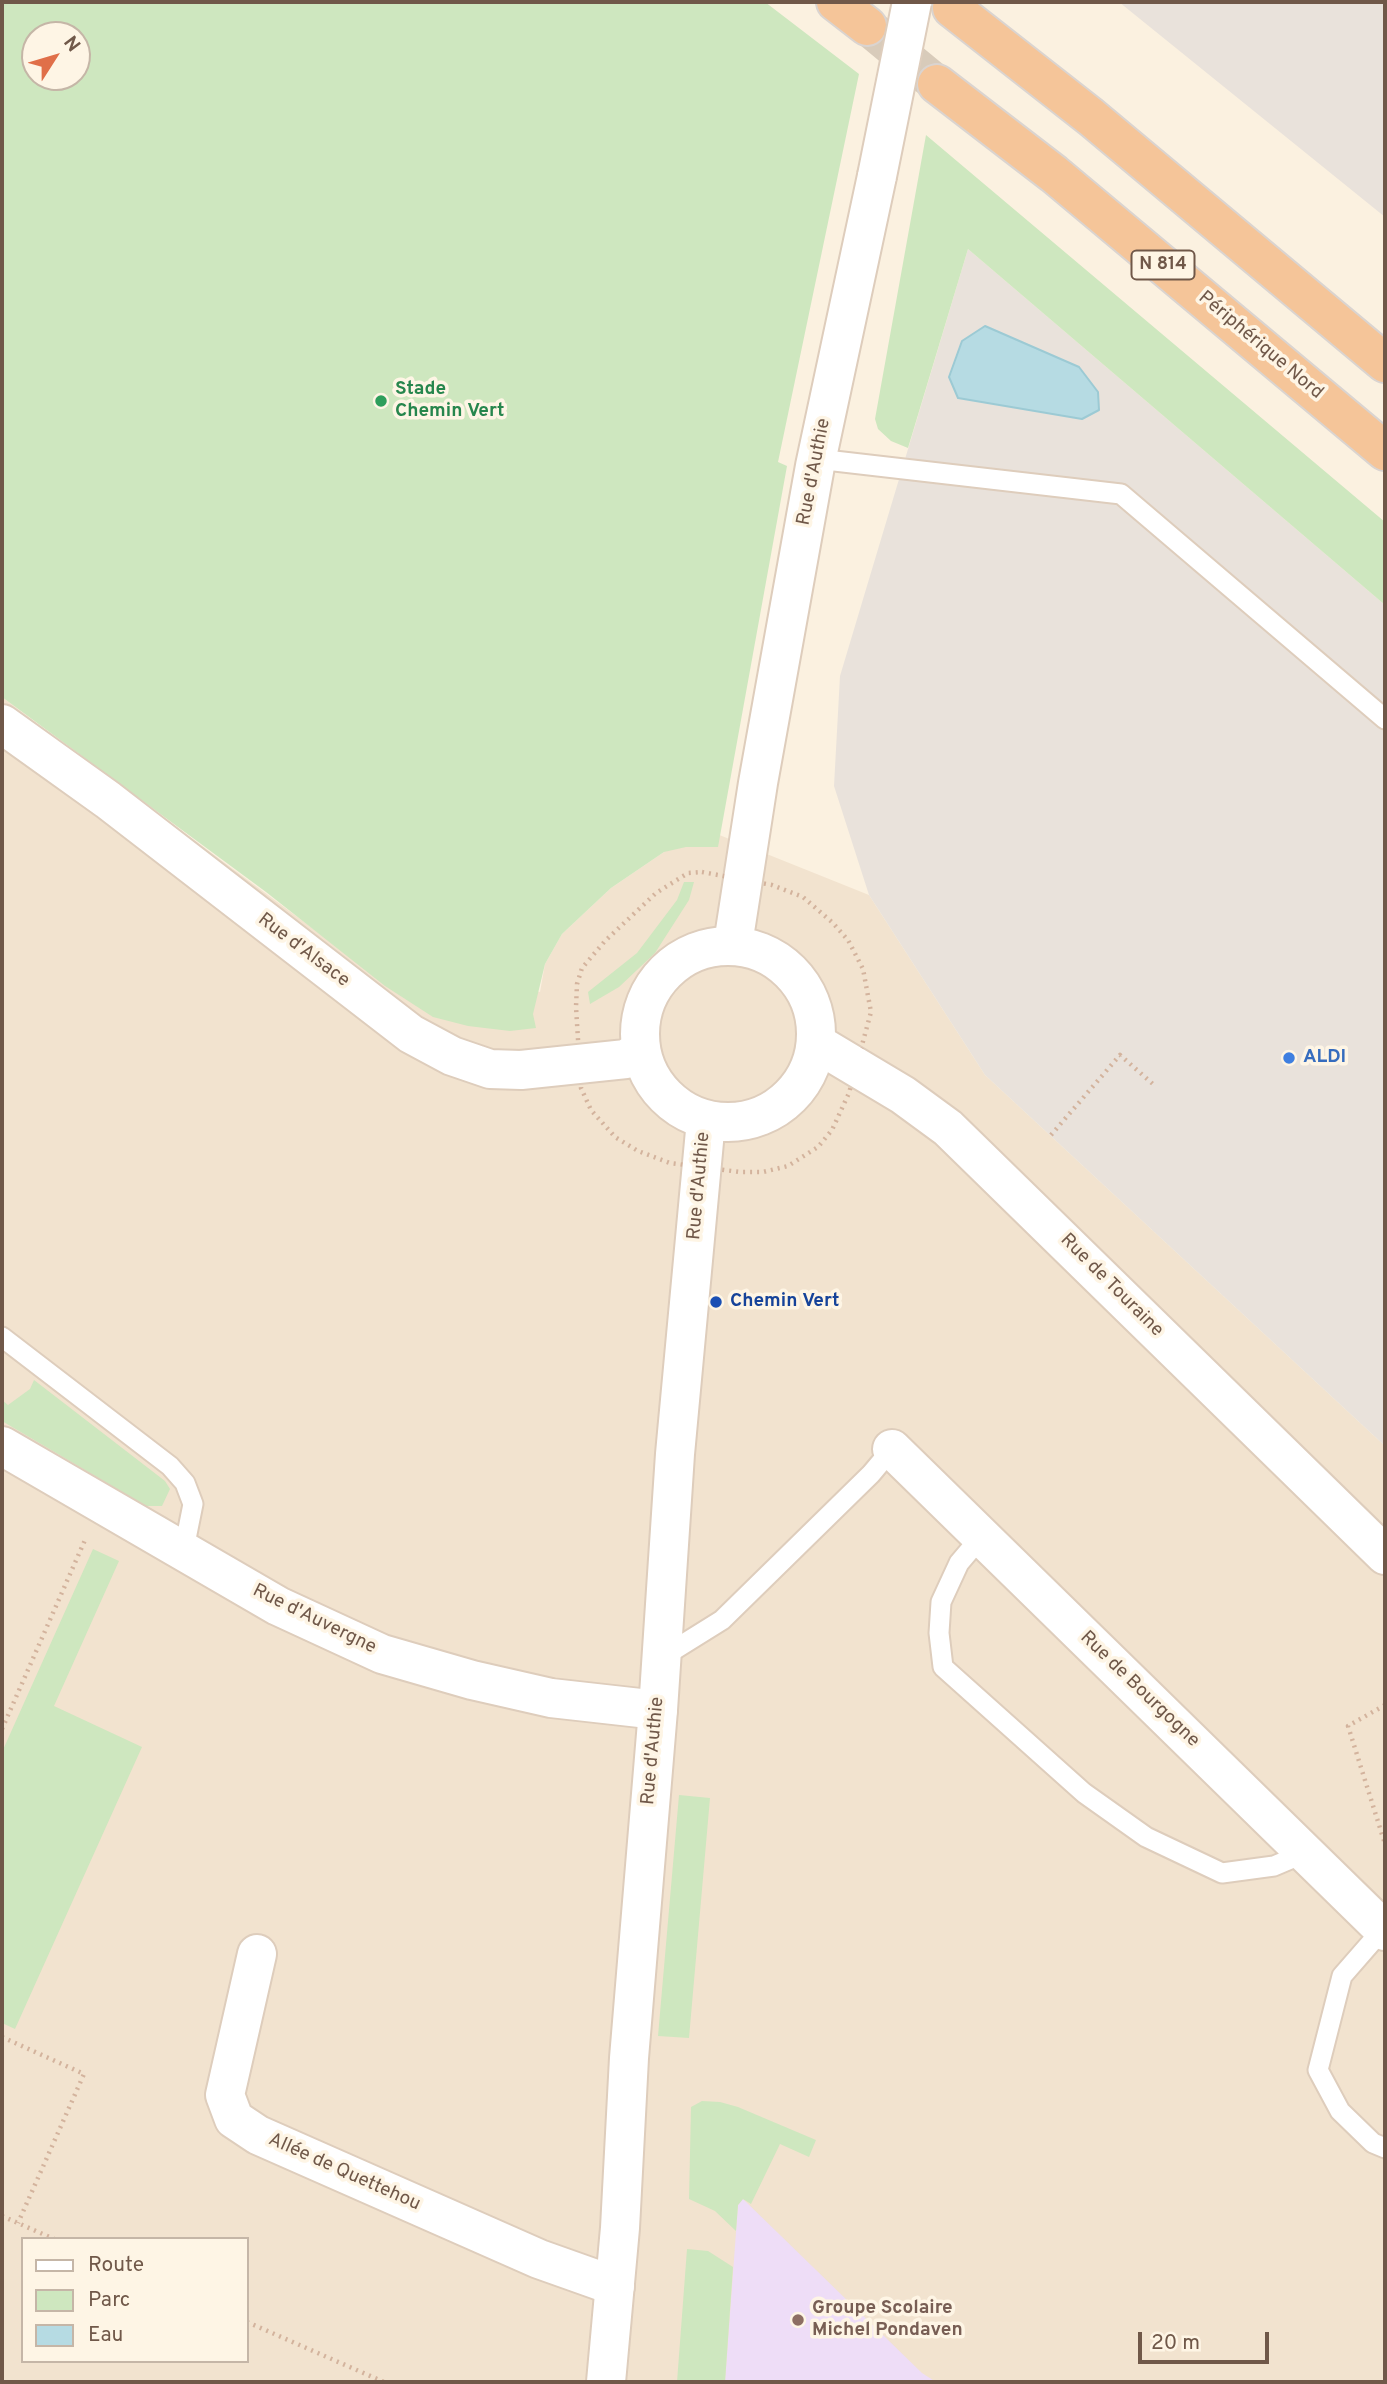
<!DOCTYPE html>
<html>
<head>
<meta charset="utf-8">
<style>
	body { margin:0 }
	#map { position:relative; width:1387px; height:2384px; overflow:hidden; background:#fbf1e0; font-family:Overpass,sans-serif }
	canvas { display:block }
	.frame { position:absolute; inset:0; border:4px solid #705849; pointer-events:none }
	.legend { position:absolute; left:21px; top:2237px; width:228px; height:126px; box-sizing:border-box; background:#fef5e5; border:2px solid #c5b6a7; margin:0; padding:9px 12px; list-style:none; font-size:21px; color:#705849 }
	.legend li { display:flex; align-items:center; gap:14px; height:35px }
	.legend b { width:35px; border:2px solid #c5b6a7 }
	.north { position:absolute; left:21px; top:21px; width:70px; height:70px; box-sizing:border-box; background:#fef5e5; border:2px solid #c5b6a7; border-radius:50%; rotate:53deg; font-size:19px; font-weight:700; line-height:28px; text-align:center; color:#705849 }
	.north::after { content:''; display:block; margin:auto; width:24px; height:32px; background:#e06f49; clip-path:polygon(50% 0,100% 100%,50% 72%,0 100%) }
	.scale { position:absolute; left:1138px; top:2332px; width:131px; height:32px; box-sizing:border-box; border:4px solid #705849; border-top:0; padding-left:9px; font-size:21px; line-height:24px; white-space:nowrap; color:#705849; -webkit-text-stroke:5px #fef5e5; paint-order:stroke }
</style>
</head>
<body>
<div id="map">
<canvas width="1387" height="2384"></canvas>
<div class="frame"></div>
<ul class="legend">
<li><b style="height:9px;background:#fff"></b>Route</li>
<li><b style="height:19px;background:#cee7bf"></b>Parc</li>
<li><b style="height:19px;background:#b6dbe3"></b>Eau</li>
</ul>
<div class="north">N</div>
<div class="scale">20 m</div>
</div>
<script>
const context = document.querySelector('canvas').getContext('2d');
context.lineJoin = 'round';
function paint(path, color) { context.fillStyle = color; context.fill(path, 'evenodd'); }
const shape = rows => new Path2D(rows.map(r => 'M' + r).join(''));
function stroke(path, color, width, dash) { context.strokeStyle = color; context.lineWidth = width; context.lineCap = dash ? 'butt' : 'round'; context.setLineDash(dash || []); context.stroke(path); }
function label(font, color, halo, rows, align = 'center') {
  context.font = font + ' Overpass,sans-serif'; context.lineWidth = 7; context.setLineDash([]); context.textBaseline = 'middle'; context.strokeStyle = halo; context.fillStyle = color; for (const [text, x, y, turn = 0] of rows) {
    context.save(); context.translate(x, y); context.rotate((+turn || 0) * Math.PI / 180); context.textAlign = isNaN(turn) ? turn : align; if (halo) context.strokeText(text, 0, 0); context.fillText(text, 0, 0); context.restore();
  }
}
const residential = shape([
	[2,697,327,939,540,992,545,964,562,934,611,888,664,852,682,820,869,895,985,1075,1385,1446,1385,2382,2,2382],
	[23,2239,247,2239,247,2361,23,2361]
]);
const industrial = shape([
	[1119,2,1385,2,1385,217],
	[968,249,1385,605,1385,1446,985,1075,869,895,834,786,840,676]
]);
const education = shape([
	[743,2199,922,2373,936,2382,725,2382,738,2205]
]);
const green = shape([
	[2,2,765,2,859,74,778,462,787,466,718,847,686,847,664,852,611,888,562,934,545,964,533,1014,536,1028,510,1031,468,1026,433,1017,385,986,266,892,2,697],
	[77,35,77,77,35,77,35,35],
	[926,135,1385,522,1385,605,968,249,908,448,891,441,878,429,875,419],
	[684,882,694,882,689,900,655,953,619,987,590,1004,588,992,637,953,677,900],
	[34,1380,165,1481,170,1489,162,1506,146,1506,2,1421,2,1400,8,1405,30,1389],
	[93,1549,119,1561,54,1706,142,1747,15,2029,2,2023,2,1752],
	[679,1795,710,1798,689,2038,658,2036],
	[702,2101,720,2102,738,2107,816,2140,809,2157,780,2144,751,2204,743,2199,738,2205,736,2231,715,2211,689,2199,691,2107],
	[687,2249,708,2251,733,2267,725,2382,677,2382]
]);
const water = shape([
	[985,326,1079,367,1098,392,1099,410,1082,419,958,398,949,377,962,341,985,326]
]);
const trunkTunnel = shape([
	[867,26,937,84]
]);
const path = shape([
	[702,872,772,885,803,897,833,923,848,940,863,969,871,1012,849,1093,832,1130,818,1147,788,1166,763,1172,740,1172,670,1163,638,1151,615,1137,591,1110,581,1088,576,1007,577,984,582,968,605,941,656,893,688,873,702,872],
	[1051,1135,1120,1055,1154,1085],
	[1385,1705,1348,1726,1385,1844],
	[2,1729,85,1540],
	[2,2037,84,2074,18,2223],
	[2,2216,54,2239],
	[247,2322,384,2382]
]);
const service = shape([
	[817,459,1121,494,1385,719],
	[2,1337,170,1466,185,1483,193,1504,184,1549],
	[981,1537,959,1563,941,1602,939,1633,943,1667,1084,1793,1146,1837,1222,1873,1274,1866,1307,1852],
	[661,1658,722,1620,871,1474,892,1449],
	[1383,1929,1342,1976,1318,2070,1340,2111,1373,2143,1385,2148]
]);
const minor = shape([
	[2,1446,278,1606,382,1654,472,1680,551,1698,658,1710],
	[892,1449,1385,1931],
	[257,1954,225,2095,234,2119,258,2135,539,2259,615,2286]
]);
const tertiary = shape([
	[2,724,108,800,411,1034,452,1056,490,1069,521,1070,626,1059,640,1050],
	[733,944,758,783,815,466,877,176],
	'640 1034a88 88 0 1 1 176 0a88 88 0 1 1-176 0Z',
	[816,1043,903,1095,948,1128,1385,1555],
	[606,2382,620,2228,629,2058,658,1710,675,1454,706,1120]
]);
const trunk = shape([
	[836,2,867,26],
	[952,8,1091,117,1385,363],
	[937,84,1054,174,1385,451]
]);
const tertiaryBridge = shape([
	[877,176,912,2]
]);
const markers = [
	[381,401,7,"#2e9e5b"],
	[1289,1058,7,"#3f7fe0"],
	[716,1302,7,"#1a4fb4"],
	[798,2320,7,"#8d6e63"]
];
const shields = [
	[1163,265,63]
];
const shieldNames = [
	["N 814",1163,265]
];
const streetNames = [
	["Périphérique Nord",1260,346,40],
	["Rue d'Authie",815,472,-79],
	["Rue d'Alsace",303,951,37],
	["Rue d'Authie",700,1186,-85],
	["Rue de Touraine",1111,1286,45],
	["Rue d'Auvergne",314,1620,26],
	["Rue de Bourgogne",1139,1690,44],
	["Rue d'Authie",654,1751,-85],
	["Allée de Quettehou",344,2173,24]
];
const leisureNames = [
	["Stade",395,390],
	["Chemin Vert",395,412]
];
const shopNames = [
	["ALDI",1303,1058]
];
const transitNames = [
	["Chemin Vert",730,1302]
];
const educationNames = [
	["Groupe Scolaire",812,2309],
	["Michel Pondaven",812,2331]
];
paint(residential, '#f2e3cf');
paint(industrial, '#e9e2db');
paint(education, '#eeddf7');
paint(green, '#cee7bf');
paint(water, '#b6dbe3');
stroke(water, '#9ccad4', 2);
stroke(trunkTunnel, '#d8cbba', 38, [38, 19]);
stroke(service, '#decdbc', 23);
stroke(minor, '#decdbc', 42);
stroke(tertiary, '#decdbc', 42);
stroke(trunk, '#dad4d0', 42);
stroke(path, '#d3b39d', 4.5, [2, 5]);
stroke(service, '#fff', 19);
stroke(minor, '#fff', 38);
stroke(tertiary, '#fff', 38);
stroke(trunk, '#f5c599', 38);
stroke(tertiaryBridge, '#decdbc', 42, []);
stroke(tertiaryBridge, '#fff', 38);
for (const [x, y, r, color] of markers) { const dot = new Path2D(); dot.arc(x, y, r, 0, 2 * Math.PI); context.fillStyle = color; context.fill(dot); stroke(dot, '#fef5e5', 2.5); }
for (const [x, y, w] of shields) { const box = new Path2D(); box.roundRect(x - w / 2, y - 14.5, w, 29, 5); context.fillStyle = '#fef5e5'; context.fill(box); stroke(box, '#705849', 2); }
label('bold 18px', '#705849', null, shieldNames);
label('19px', '#705849', '#fef5e5', streetNames);
label('bold 19px', '#27864d', '#fef5e5', leisureNames, 'left');
label('bold 19px', '#366cbe', '#fef5e5', shopNames, 'left');
label('bold 19px', '#164399', '#fef5e5', transitNames, 'left');
label('bold 19px', '#785e54', '#fef5e5', educationNames, 'left');
</script>
</body>
</html>
